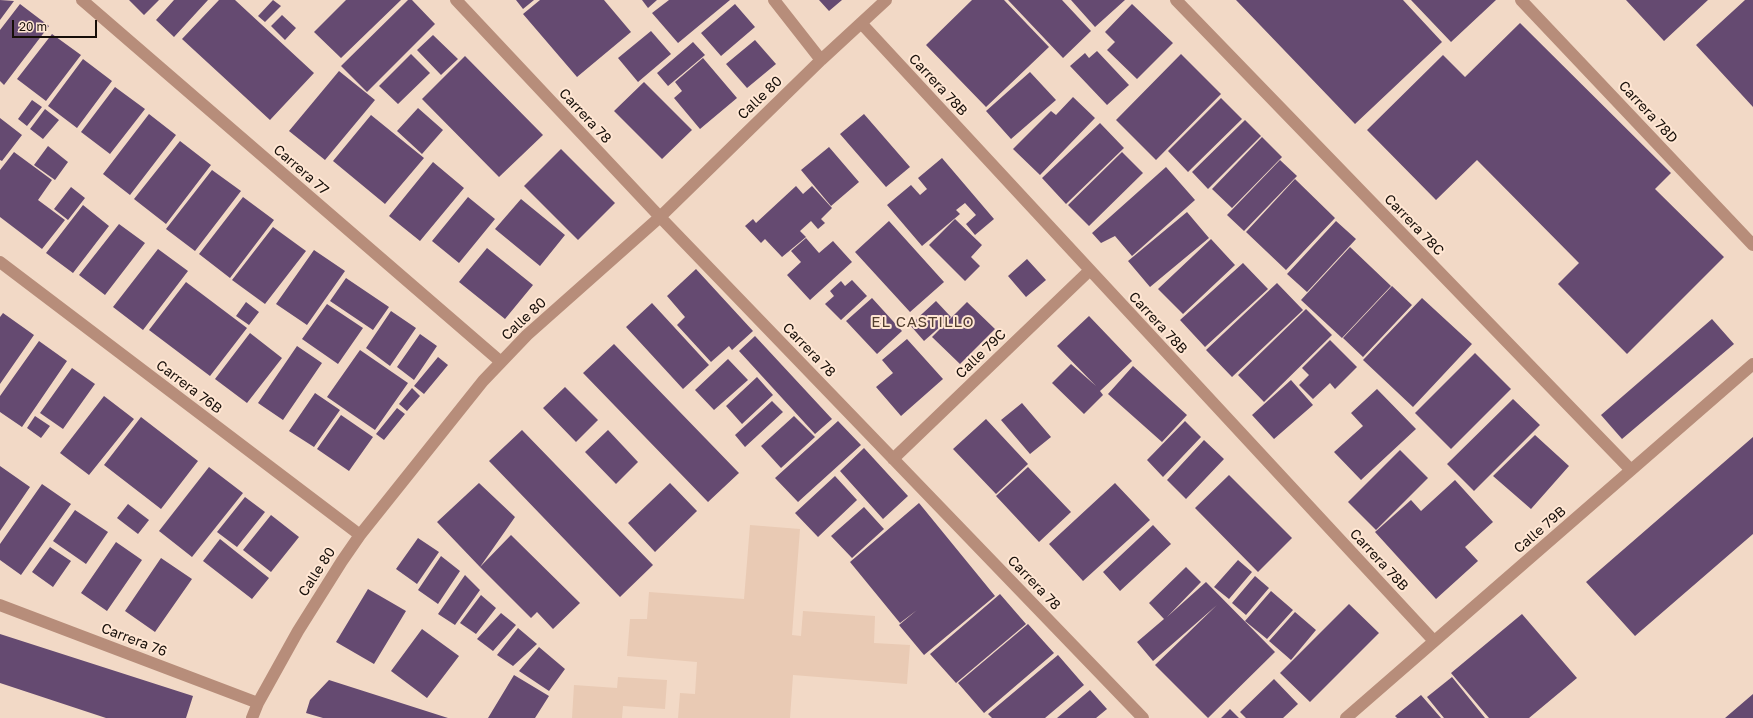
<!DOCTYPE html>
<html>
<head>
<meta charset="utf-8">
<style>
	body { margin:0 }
	#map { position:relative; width:1753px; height:718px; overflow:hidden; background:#f2d9c6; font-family:"Golos Text",sans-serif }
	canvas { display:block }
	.scale { position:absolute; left:12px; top:20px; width:85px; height:18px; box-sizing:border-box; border:2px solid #160e08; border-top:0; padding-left:5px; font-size:12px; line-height:14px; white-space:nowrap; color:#160e08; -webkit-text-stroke:3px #ffe6d3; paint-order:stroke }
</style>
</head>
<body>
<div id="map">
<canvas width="1753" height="718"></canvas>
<div class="scale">20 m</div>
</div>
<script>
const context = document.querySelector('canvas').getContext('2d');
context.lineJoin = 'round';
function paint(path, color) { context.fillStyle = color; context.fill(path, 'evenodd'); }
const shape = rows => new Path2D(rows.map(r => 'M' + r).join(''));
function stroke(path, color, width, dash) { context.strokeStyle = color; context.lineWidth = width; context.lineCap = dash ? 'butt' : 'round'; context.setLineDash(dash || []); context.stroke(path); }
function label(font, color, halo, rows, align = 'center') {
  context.font = font + ' "Golos Text",sans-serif'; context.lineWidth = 4; context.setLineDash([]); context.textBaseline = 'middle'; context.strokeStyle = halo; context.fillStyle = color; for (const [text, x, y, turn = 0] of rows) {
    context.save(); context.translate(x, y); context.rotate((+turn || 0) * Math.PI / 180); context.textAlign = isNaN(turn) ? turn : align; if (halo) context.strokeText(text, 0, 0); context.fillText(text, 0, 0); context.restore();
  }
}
const built = shape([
	[750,525,800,529,792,635,801,636,803,611,875,616,874,643,910,645,907,684,793,675,790,718,678,718,680,693,695,694,697,662,627,656,630,619,647,619,649,592,744,599],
	[618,677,667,680,665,709,623,706,622,718,572,718,574,685,617,688]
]);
const building = shape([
	[0,0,14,1,0,20],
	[129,0,159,0,144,15],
	[174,0,208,0,174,37,156,20],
	[219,0,235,0,314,73,270,120,182,39],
	[273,0,281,6,265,22,258,16],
	[346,0,401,0,341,58,314,32],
	[408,0,412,0,435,24,367,92,341,66],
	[516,0,534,0,523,9],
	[540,0,604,0,631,32,577,77,523,14],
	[642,0,657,0,648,8],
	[669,0,730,0,678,43,652,13],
	[819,0,842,0,829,11],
	[972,0,1004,0,1049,47,986,107,926,45],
	[1008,0,1062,0,1091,31,1063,58],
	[1071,0,1125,0,1095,27],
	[1236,0,1403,0,1442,42,1355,124],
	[1411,0,1496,0,1451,42],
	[1626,0,1708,0,1664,41],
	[1745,0,1753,0,1753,107,1696,45],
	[20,4,49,26,4,85,0,81,0,30],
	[735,4,755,27,721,56,701,33],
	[1132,4,1173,43,1137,79,1107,50,1115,42,1105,32],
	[282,15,296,28,285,40,271,26],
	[1520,23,1671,173,1655,189,1724,257,1627,354,1558,284,1579,263,1477,160,1436,200,1367,130,1443,55,1465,77],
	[651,31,671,54,638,82,618,58],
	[52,34,81,55,46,101,17,79],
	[433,35,458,59,441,75,417,50],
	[755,40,776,64,747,88,726,64],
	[693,42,705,55,668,86,657,73],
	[1097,51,1129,85,1107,105,1070,66,1085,53,1089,58],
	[411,54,430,73,398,104,379,86],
	[1181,54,1221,94,1156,160,1116,120],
	[465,56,543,135,499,177,422,99],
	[703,58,737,98,700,129,674,98,682,91,675,82],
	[83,59,112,81,77,128,48,106],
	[339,71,375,100,325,160,289,131],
	[1030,72,1056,100,1011,139,986,111],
	[644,82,692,130,662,159,614,111],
	[115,87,145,109,110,154,81,132],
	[1073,97,1095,118,1040,175,1013,149,1051,111,1056,115],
	[1221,98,1242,119,1188,172,1168,151],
	[32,100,42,107,27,126,18,119],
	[418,108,443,130,422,154,397,131],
	[45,109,59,120,43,139,30,129],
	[149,114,176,135,130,195,103,174],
	[864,114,910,167,886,187,840,134],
	[371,115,424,158,385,204,333,161],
	[0,118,22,135,2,161,0,160],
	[1245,120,1261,136,1208,189,1192,172],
	[1100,123,1124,148,1066,204,1042,178],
	[1262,137,1282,157,1232,208,1212,189],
	[180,141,211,165,166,224,134,199],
	[48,146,68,162,55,180,34,165],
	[829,147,859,182,831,206,801,170],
	[561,149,615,203,578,240,524,186],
	[14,152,52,180,38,200,65,220,42,249,0,217,0,170],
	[1122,152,1143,173,1089,226,1068,205],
	[942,158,994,219,975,235,966,224,976,215,965,203,956,210,960,214,922,246,887,205,911,185,920,195,927,189,918,178],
	[1280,160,1297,176,1244,231,1227,215],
	[433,162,464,188,420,241,389,216],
	[1166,167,1195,200,1132,256,1115,236,1101,243,1092,233],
	[212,170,241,191,195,251,166,229],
	[1295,179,1335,218,1286,270,1246,232],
	[796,186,803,194,812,186,832,208,821,219,825,223,818,229,811,221,800,231,806,237,782,257,765,239,761,243,745,226,753,219,756,223],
	[71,187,85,198,68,220,54,209],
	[243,197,274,220,230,278,199,254],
	[468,197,495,219,459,263,432,241],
	[521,199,565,235,540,266,495,229],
	[83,205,109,226,73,273,46,253],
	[1187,212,1209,238,1150,287,1128,261],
	[955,219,982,245,971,257,980,266,965,281,929,245],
	[889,221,944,282,910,312,855,252],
	[1336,221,1356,239,1307,292,1287,274],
	[119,224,145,243,105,295,79,275],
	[273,227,306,251,265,304,232,280],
	[806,238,819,253,833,241,852,262,810,300,787,275,801,262,791,251],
	[1211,239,1235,265,1183,314,1158,289],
	[1350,247,1391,286,1342,338,1301,300],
	[487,248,533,285,505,319,459,282],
	[158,249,188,271,143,330,113,307],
	[314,250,345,271,307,325,276,304],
	[1027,259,1046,280,1026,297,1008,276],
	[1243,263,1268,289,1205,347,1180,320],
	[696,269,753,331,732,350,729,346,711,362,677,325,685,317,667,296],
	[346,278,389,307,373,330,330,301],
	[852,280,867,296,841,320,825,304,834,296,830,291,841,281,845,286],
	[186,282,247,328,210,376,149,330],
	[1277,283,1303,310,1232,377,1206,350],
	[1392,286,1412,305,1363,357,1343,338],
	[872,298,902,331,877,354,846,321],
	[1422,298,1472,344,1413,407,1363,360],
	[936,301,951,317,924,341,910,325],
	[246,302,259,312,249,325,236,316],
	[967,302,995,329,960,364,932,337],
	[652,303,709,365,683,389,626,327],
	[327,304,363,328,338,364,302,339],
	[1306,309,1332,335,1264,402,1238,375],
	[391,311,416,328,390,366,366,348],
	[3,313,34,335,0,384,0,317],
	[1089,316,1132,361,1100,391,1103,395,1084,414,1052,383,1071,364,1096,386,1057,346],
	[1712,319,1734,344,1622,439,1601,415],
	[250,333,282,358,247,403,215,379],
	[420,334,437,346,414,380,397,367],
	[755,336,832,419,815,434,739,351],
	[907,339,943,379,901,416,876,387,893,373,882,360],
	[1330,340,1357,367,1335,389,1330,383,1313,399,1299,385,1309,375,1302,368],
	[39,341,67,361,22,427,0,412,0,396],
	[614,344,739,473,708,502,583,373],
	[297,346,322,363,283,420,258,403],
	[360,350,408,383,375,430,327,397],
	[1475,353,1511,389,1451,449,1415,413],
	[438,357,448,365,424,394,414,386],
	[728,359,748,380,714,410,695,390],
	[1133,366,1187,415,1162,442,1108,394],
	[72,368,95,384,63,429,40,413],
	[757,377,773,395,742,424,726,406],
	[1291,380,1313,405,1274,439,1252,415],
	[565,387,598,420,576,442,543,408],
	[412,388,420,396,407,411,399,404],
	[1377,389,1416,429,1361,480,1334,452,1363,426,1351,413],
	[315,393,340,410,314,447,289,431],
	[104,396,134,419,89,475,60,453],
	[1513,399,1540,425,1474,491,1447,464],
	[772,401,783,412,745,447,735,435],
	[1022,403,1051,437,1030,454,1001,420],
	[397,408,405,414,384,440,376,434],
	[341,415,373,437,349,471,317,449],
	[35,416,50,426,41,438,27,428],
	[794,416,815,437,781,468,761,446],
	[141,417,198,461,161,509,104,465],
	[986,419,1028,464,996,494,953,449],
	[838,421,861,445,798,502,775,478],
	[1185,421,1201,437,1163,477,1147,460],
	[522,430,653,565,620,597,489,461],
	[608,430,638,462,616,484,585,452],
	[1535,435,1569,466,1531,509,1493,476],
	[1753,437,1753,534,1635,636,1586,582],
	[1204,440,1224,459,1186,499,1167,480],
	[864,448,908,496,883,519,840,471],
	[1400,450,1428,478,1376,530,1348,502],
	[0,466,30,487,0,531],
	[209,467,243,493,192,557,159,531],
	[1028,467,1071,512,1039,542,996,496],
	[1229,475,1292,538,1258,572,1195,508],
	[835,476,857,500,818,537,795,513],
	[1455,480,1493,522,1465,547,1478,561,1436,599,1375,532,1411,500,1421,511],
	[479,483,515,517,480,567,511,535,580,603,553,629,537,612,531,618,480,567,437,522],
	[670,483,697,511,655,552,628,523],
	[1115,483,1150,520,1083,581,1049,544],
	[42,484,71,504,21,575,0,560,0,544],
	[245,497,265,512,237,547,217,532],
	[919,503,995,596,924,655,899,625,917,610,900,623,850,562],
	[128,504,149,520,138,534,117,518],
	[864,507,884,529,852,558,831,536],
	[75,510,108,532,86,564,53,541],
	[271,515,299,537,271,572,243,550],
	[1153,525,1171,544,1120,591,1103,572],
	[418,538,439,552,417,584,396,569],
	[220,539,269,578,252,599,203,561],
	[116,542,142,560,107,611,81,593],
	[50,547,71,561,53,587,32,572],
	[441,556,460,571,438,604,418,590],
	[161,558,192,579,155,632,125,611],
	[1238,560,1252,572,1229,599,1214,587],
	[1186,567,1201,582,1167,617,1206,582,1275,652,1208,718,1155,665,1217,605,1153,661,1137,642,1164,619,1149,603],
	[465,575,480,590,455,625,438,614],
	[1255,576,1269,588,1246,615,1232,603],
	[368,589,406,611,374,664,336,642],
	[1271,591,1293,610,1267,639,1245,621],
	[1000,594,1026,624,956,683,930,654],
	[481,595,496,608,476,634,460,623],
	[1349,604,1379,633,1310,702,1280,673],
	[1295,612,1316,630,1291,660,1269,641],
	[501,613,516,625,493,651,477,639],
	[1522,614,1577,678,1529,718,1489,718,1451,673],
	[1028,624,1054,653,984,713,958,683],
	[518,628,537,644,513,666,497,655],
	[422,629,459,656,427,698,391,671],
	[0,634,193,696,186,718,106,718,0,683],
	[539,647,565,669,549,691,519,671],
	[1058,655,1084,685,1045,718,992,718,988,714],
	[514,675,549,696,535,718,488,718],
	[1452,677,1485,718,1444,718,1427,697],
	[1274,679,1298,704,1283,718,1246,718,1240,712],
	[329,680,448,718,323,718,306,713,310,700],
	[1090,690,1107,709,1096,718,1057,718],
	[1753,694,1753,718,1725,718],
	[1421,695,1441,718,1397,718,1395,716],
	[1230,709,1239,718,1221,718]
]);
const minor = shape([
	[82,0,501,362],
	[456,0,660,217,1143,718],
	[774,0,821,60],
	[1176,0,1631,470],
	[1521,0,1753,245],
	[861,23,1434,641],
	[0,262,360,535],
	[893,459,1089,271],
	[0,605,258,703],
	[252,718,258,703,298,631,342,561,360,535,483,381,527,335,660,217,821,60,886,0],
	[1346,718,1753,364]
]);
const streetNames = [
	["Carrera 78B",938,85,47],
	["Calle 80",760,98,-44],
	["Carrera 78D",1648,112,47],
	["Carrera 78",585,116,47],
	["Carrera 77",301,170,41],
	["Carrera 78C",1414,225,46],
	["Calle 80",524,319,-43],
	["Carrera 78B",1158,323,47],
	["Carrera 78",809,350,46],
	["Calle 79C",981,354,-44],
	["Carrera 76B",189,387,37],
	["Calle 79B",1540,530,-41],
	["Carrera 78B",1379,560,47],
	["Calle 80",317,572,-57],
	["Carrera 78",1034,583,46],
	["Carrera 76",134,640,21]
];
const neighbourhoodNames = [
	["EL CASTILLO",923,322]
];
paint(built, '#e9cab4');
paint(building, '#654a71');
stroke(minor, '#b78d7a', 12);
label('14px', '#160e08', '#ffe6d3', streetNames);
context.letterSpacing = '1px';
label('15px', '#544030', '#ffe6d3', neighbourhoodNames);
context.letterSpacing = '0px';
</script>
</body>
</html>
